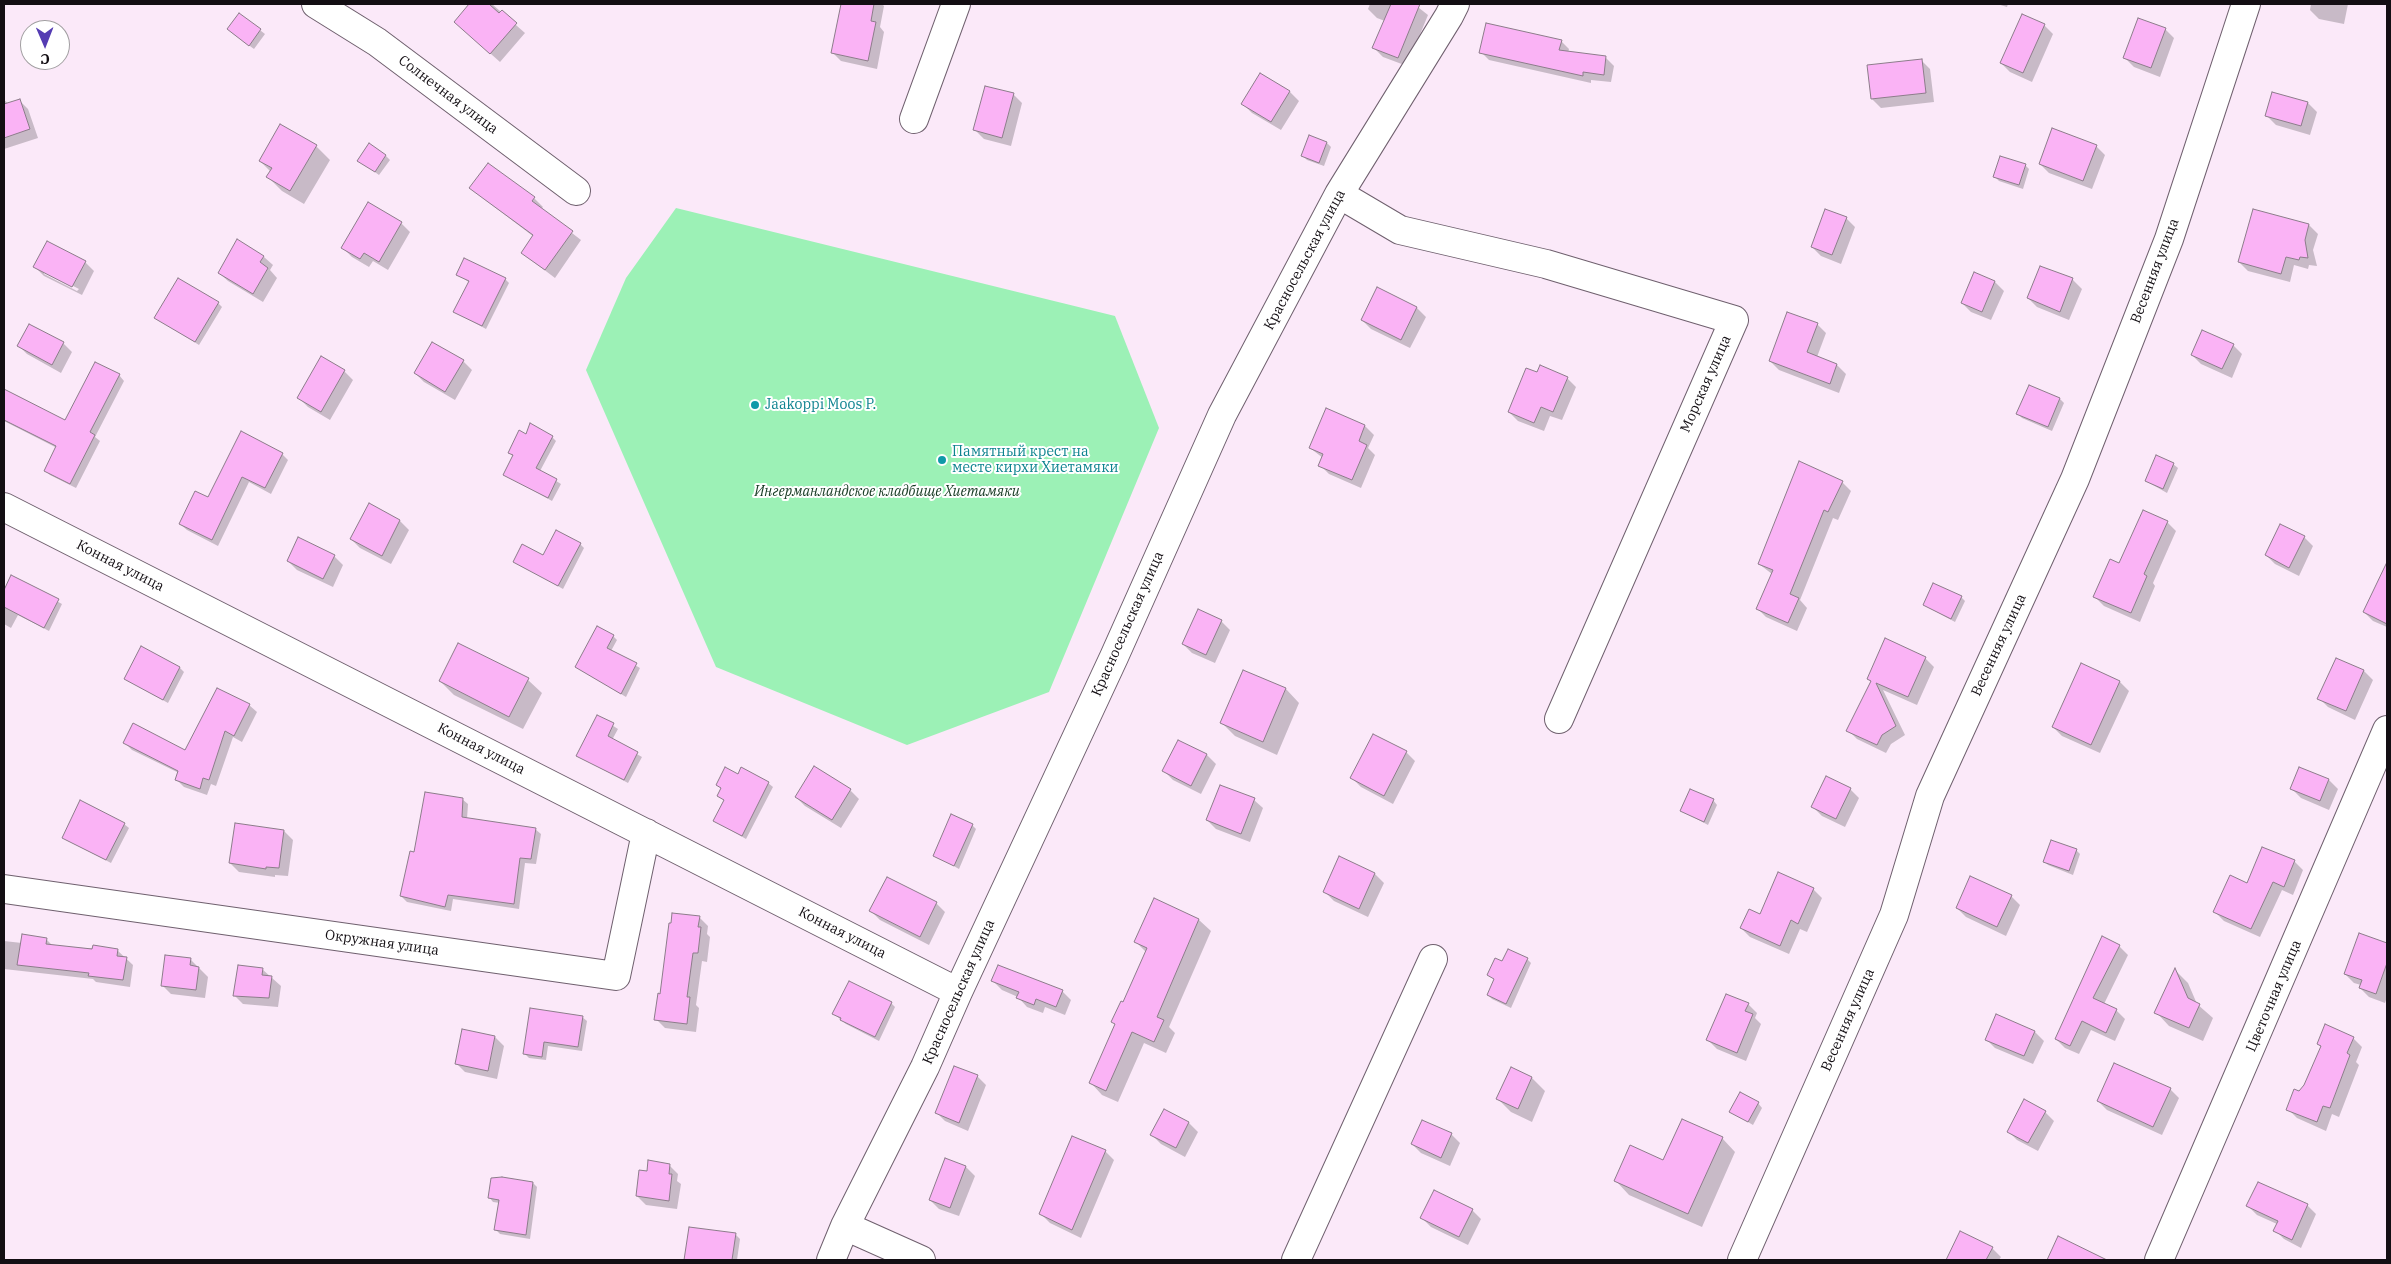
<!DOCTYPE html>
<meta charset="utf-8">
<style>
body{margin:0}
#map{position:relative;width:2391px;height:1264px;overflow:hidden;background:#fbe9f9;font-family:"IBM Plex Serif",serif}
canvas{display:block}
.frame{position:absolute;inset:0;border:5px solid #130e13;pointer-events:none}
.north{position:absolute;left:20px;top:20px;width:50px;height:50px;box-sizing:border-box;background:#fff;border:1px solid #a19fa1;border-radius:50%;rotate:179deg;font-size:14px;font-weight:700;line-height:20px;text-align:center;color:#130e13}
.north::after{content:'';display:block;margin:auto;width:18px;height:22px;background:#553cb3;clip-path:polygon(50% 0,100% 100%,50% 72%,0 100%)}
</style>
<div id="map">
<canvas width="2391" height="1264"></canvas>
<div class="frame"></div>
<div class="north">С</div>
</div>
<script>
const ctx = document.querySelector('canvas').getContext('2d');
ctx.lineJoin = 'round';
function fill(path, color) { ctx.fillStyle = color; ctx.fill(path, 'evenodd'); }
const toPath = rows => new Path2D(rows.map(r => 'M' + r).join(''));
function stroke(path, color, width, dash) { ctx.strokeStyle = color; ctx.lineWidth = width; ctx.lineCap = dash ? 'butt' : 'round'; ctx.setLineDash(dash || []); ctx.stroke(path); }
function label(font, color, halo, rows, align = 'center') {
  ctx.font = font + ' "IBM Plex Serif",serif'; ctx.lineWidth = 4; ctx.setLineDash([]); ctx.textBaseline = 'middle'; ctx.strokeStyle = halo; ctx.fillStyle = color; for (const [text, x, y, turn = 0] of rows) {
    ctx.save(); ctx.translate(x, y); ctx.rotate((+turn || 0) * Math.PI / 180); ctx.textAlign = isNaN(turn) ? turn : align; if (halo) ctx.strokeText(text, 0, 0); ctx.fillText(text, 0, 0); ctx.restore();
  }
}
fill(toPath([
 [676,208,1115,316,1159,428,1049,692,907,745,716,667,586,370,626,278]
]), '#9cf1b6');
fill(toPath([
 [471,4,492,4,525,33,500,62,455,22],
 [843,4,882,4,884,6,880,27,884,32,877,69,841,61,832,52],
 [1370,4,1414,4,1428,15,1407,66,1383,57,1374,48,1385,21,1377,18,1368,9],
 [1997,4,2008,4,2007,7],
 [2311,4,2348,4,2344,24,2319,19,2310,10],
 [239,14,265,34,254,49,232,33],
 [2044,25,2053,34,2032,82,2010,72,2001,63],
 [2165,29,2174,38,2160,77,2134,67,2125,58],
 [1561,41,1569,49,1568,53,1606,58,1614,66,1611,82,1591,80,1591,83,1489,60,1481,52],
 [1921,60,1930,69,1934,102,1881,108,1872,99],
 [1261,74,1290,92,1299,101,1281,130,1252,113,1243,104],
 [1013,94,1022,103,1011,146,984,139,975,130],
 [4,100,9,104,19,100,28,109,38,138,4,149],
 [2308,103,2317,112,2310,135,2276,125,2267,116],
 [1327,143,1331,147,1324,166,1307,160,1303,156],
 [316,146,330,160,304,204,282,191,268,177,271,172,260,161],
 [2096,146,2105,155,2092,189,2049,173,2040,164],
 [386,156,390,160,379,175,359,161],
 [488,164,534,198,543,207,541,209,581,240,555,278,522,253,534,237,470,188],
 [2025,165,2029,169,2023,189,1999,181,1995,177],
 [2254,210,2309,225,2318,234,2313,250,2317,266,2309,265,2308,269,2294,265,2290,282,2248,271,2239,262],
 [1846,218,1855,227,1841,264,1821,256,1812,247],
 [401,223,410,232,388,270,373,261,369,267,352,257,343,248],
 [264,257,273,265,270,270,277,278,263,302,228,281,219,273],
 [85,262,94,271,82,295,44,276,35,267],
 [44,271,79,289,77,291,44,274],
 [2041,267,2073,280,2082,289,2069,320,2037,307,2028,298],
 [457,274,505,279,509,283,486,329,455,312,470,283],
 [1995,282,2004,291,1991,320,1971,312,1962,303],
 [218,303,222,307,199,345,156,318],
 [1417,308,1426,317,1410,348,1371,329,1362,320],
 [1817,324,1826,333,1817,357,1837,365,1846,374,1839,393,1779,370,1770,361],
 [29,325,63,343,72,352,61,373,27,354,18,345],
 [2233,345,2242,354,2232,378,2201,364,2192,355],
 [463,361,472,370,455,400,424,382,415,373],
 [344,371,353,380,330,420,308,407,299,398],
 [1538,374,1567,378,1576,387,1562,420,1550,416,1544,431,1518,421,1509,412],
 [119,375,124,381,95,437,100,441,76,488,50,475,45,470,57,448,4,421,4,390,66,422],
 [2060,399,2064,403,2052,431,2022,418,2018,414],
 [1327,410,1365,426,1374,435,1368,448,1375,455,1361,488,1329,474,1320,465,1323,458,1310,448],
 [242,433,282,454,288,460,271,494,249,482,218,546,187,530,180,524,208,499],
 [527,436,552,437,556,441,540,471,561,484,552,501,504,474,513,457,510,453],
 [2173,464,2178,468,2167,493,2146,481],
 [1842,482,1851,491,1838,520,1833,518,1800,600,1807,608,1797,631,1766,617,1757,608,1772,574,1759,564],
 [369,505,400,521,409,530,391,564,360,548,351,539],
 [2167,522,2176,531,2153,583,2155,586,2140,622,2104,606,2095,597,2120,565],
 [2304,537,2313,546,2299,576,2275,564,2266,555],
 [580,544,584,548,563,589,515,562,544,556],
 [334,556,343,565,333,587,297,570,288,561],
 [12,577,62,604,49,631,18,615,11,628,4,624,4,592],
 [2378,584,2387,589,2387,627,2373,621,2364,612],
 [1961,597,1965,601,1955,622,1924,605],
 [1221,621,1230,630,1215,663,1192,653,1183,644],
 [613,636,617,640,611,651,640,668,626,697,576,667],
 [1925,658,1934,667,1917,705,1883,690,1905,735,1891,744,1886,753,1857,739,1848,730,1872,682,1868,678],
 [2336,659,2364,671,2373,680,2355,720,2328,707,2319,698],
 [2081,665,2120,682,2129,691,2100,753,2062,736,2053,727],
 [180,668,184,672,168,703,125,679],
 [1244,671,1286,689,1299,703,1277,755,1235,736,1222,723],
 [528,680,542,693,523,729,454,695,440,681],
 [218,689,249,705,257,712,242,742,233,737,216,786,211,784,207,795,184,787,177,780,179,773,132,750,125,743,186,751],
 [598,716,618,729,612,740,642,757,628,783,578,756],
 [1179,741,1207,755,1216,764,1201,794,1173,780,1164,771],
 [1406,752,1415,761,1393,804,1361,787,1352,778],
 [2300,768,2329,780,2338,789,2329,810,2301,798,2292,789],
 [738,776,768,783,773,787,746,839,715,821,725,801,718,796,722,789,717,785],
 [1850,789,1859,798,1845,827,1822,816,1813,807],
 [850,790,859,799,841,828,805,806,796,797],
 [462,799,468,804,467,819,535,829,541,834,536,864,525,863,519,909,453,899,451,911,407,902,401,896,415,853],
 [1254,800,1263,808,1250,842,1216,829,1207,820],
 [1713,800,1717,805,1708,825,1682,811],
 [124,824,129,828,111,863,63,838],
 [972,825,976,829,959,869,934,855],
 [284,831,293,840,288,876,275,875,275,877,239,872,230,863],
 [2076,850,2080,854,2073,875,2048,865,2044,861],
 [1340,858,1375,874,1384,883,1368,917,1334,901,1325,892],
 [2294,861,2303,870,2293,895,2282,890,2260,937,2224,921,2215,912],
 [887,879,936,903,945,912,929,945,880,920,871,911],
 [1813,889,1822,898,1807,932,1800,929,1789,954,1750,937,1741,928],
 [2011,896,2020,905,2006,936,1966,917,1957,908],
 [699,917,708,926,707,934,710,937,707,962,702,961,696,1005,699,1008,696,1032,665,1028,656,1019,661,995],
 [1199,920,1211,931,1169,1027,1175,1033,1166,1053,1144,1043,1118,1102,1102,1095,1091,1083,1116,1026,1113,1022,1124,1003,1147,953,1136,942],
 [2360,935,2387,944,2387,997,2385,1003,2369,997,2360,988,2361,985,2354,983,2345,974],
 [46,939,53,946,117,950,133,965,130,987,96,982,93,979,4,969,4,941,22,943],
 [2119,946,2128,955,2104,1004,2116,1010,2125,1019,2115,1041,2091,1030,2079,1054,2065,1048,2056,1039],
 [190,959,208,977,205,998,171,994,162,985],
 [1527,959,1531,963,1511,1008,1492,999,1488,995,1495,980,1488,975,1503,963],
 [262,969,281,986,278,1007,243,1004,234,995],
 [2175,970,2188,983,2197,1004,2213,1018,2203,1041,2169,1026,2156,1012],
 [993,981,1062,991,1071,1000,1065,1015,1045,1007,1043,1013,1027,1007,1018,997,1002,990],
 [891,1003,895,1007,879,1041,846,1024,834,1014],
 [1748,1004,1757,1013,1755,1018,1761,1024,1746,1061,1717,1049,1708,1040],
 [582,1017,587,1021,582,1051,548,1046,546,1060,529,1058,525,1054],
 [2035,1032,2044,1041,2033,1064,1995,1048,1986,1039],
 [495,1037,504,1046,497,1079,465,1072,456,1063],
 [2353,1038,2362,1047,2356,1062,2359,1065,2339,1117,2332,1114,2326,1131,2297,1118,2288,1109,2305,1085,2322,1048,2318,1044],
 [1511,1068,1532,1078,1545,1091,1532,1122,1511,1112,1497,1098],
 [977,1076,986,1085,968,1131,945,1121,936,1112],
 [2170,1089,2179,1098,2162,1135,2107,1110,2098,1101],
 [2025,1101,2045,1112,2054,1121,2038,1151,2017,1140,2008,1131],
 [1758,1103,1762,1108,1753,1125,1731,1112],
 [1164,1110,1189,1123,1198,1132,1185,1157,1161,1144,1152,1135],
 [1451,1134,1460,1143,1450,1166,1421,1153,1412,1144],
 [1722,1138,1735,1152,1702,1227,1629,1195,1616,1181],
 [1105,1151,1114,1160,1081,1238,1050,1223,1041,1214],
 [946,1159,966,1167,975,1176,959,1216,939,1209,930,1200],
 [669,1165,678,1174,677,1181,681,1184,677,1209,646,1205,637,1196,648,1172],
 [533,1183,537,1187,530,1239,500,1234,496,1230,500,1203,493,1202,489,1197],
 [2307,1205,2316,1214,2301,1248,2284,1239,2275,1230,2277,1224,2257,1215,2248,1206],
 [1472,1210,1481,1219,1468,1245,1431,1227,1422,1218],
 [690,1228,736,1235,740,1239,737,1260,686,1260],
 [1961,1232,1992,1248,2001,1257,1999,1260,1947,1260],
 [2059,1238,2095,1256,2100,1260,2048,1260]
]), '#0003');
const building = toPath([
 [469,4,489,4,499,13,502,10,517,23,490,54,454,22,469,4],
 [841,4,874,4,871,21,876,22,868,61,831,53,841,4],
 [1391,4,1420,4,1398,58,1372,48,1391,4],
 [239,13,261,29,249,46,227,29,239,13],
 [2022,14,2045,24,2023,73,2000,63,2022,14],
 [2138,18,2166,28,2151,68,2123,58,2138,18],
 [1486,23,1562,40,1559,50,1606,56,1604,75,1583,72,1583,76,1479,53,1486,23],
 [1922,59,1926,93,1871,99,1867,65,1922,59],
 [1260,73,1290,91,1271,122,1241,104,1260,73],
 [985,86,1014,93,1002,138,973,130,985,86],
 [2272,92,2308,102,2301,126,2265,116,2272,92],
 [20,99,30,129,4,138,4,104,20,99],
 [280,124,317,145,290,191,266,177,272,168,259,161,280,124],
 [2052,128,2097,145,2083,181,2039,164,2052,128],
 [1309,135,1327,142,1319,163,1301,156,1309,135],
 [369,143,386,155,375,172,357,161,369,143],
 [2000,156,2026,164,2019,185,1993,177,2000,156],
 [488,163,535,197,532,201,573,231,545,270,521,253,533,235,469,188,488,163],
 [368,202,402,222,379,262,364,253,360,259,341,248,368,202],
 [1825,209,1847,217,1832,255,1811,247,1825,209],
 [2253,209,2309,224,2305,240,2308,258,2300,257,2299,260,2286,257,2281,274,2238,262,2253,209],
 [237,239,264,256,260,262,268,268,253,294,218,273,237,239],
 [47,241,86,261,72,287,33,267,47,241],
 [464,258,506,278,482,326,453,312,469,281,456,275,464,258],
 [2040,266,2073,278,2060,312,2027,298,2040,266],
 [1974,272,1995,281,1982,312,1961,303,1974,272],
 [178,278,219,302,195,342,154,318,178,278],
 [1377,287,1417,307,1401,340,1361,320,1377,287],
 [1787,312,1818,323,1807,352,1837,364,1830,384,1769,361,1787,312],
 [29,324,64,342,52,365,17,346,29,324],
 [2202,330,2234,344,2222,369,2191,355,2202,330],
 [432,342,464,360,445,392,414,373,432,342],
 [321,356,345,370,321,412,297,398,321,356],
 [95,362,120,374,90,432,95,435,70,484,44,471,56,446,4,420,4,389,65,420,95,362],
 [1540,365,1568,377,1553,412,1541,407,1534,423,1508,412,1526,368,1537,372,1540,365],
 [2029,385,2060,398,2048,427,2016,414,2029,385],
 [1326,408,1365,425,1359,441,1367,445,1352,480,1318,466,1323,454,1309,448,1326,408],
 [530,423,553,436,536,468,557,479,548,498,503,475,513,455,508,453,519,430,526,434,530,423],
 [241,431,283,453,265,488,242,477,212,540,179,524,195,491,208,497,241,431],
 [2156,455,2174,463,2163,489,2145,481,2156,455],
 [1799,461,1843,481,1828,512,1824,510,1790,594,1799,598,1788,623,1756,609,1773,570,1758,564,1799,461],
 [369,503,400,520,382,556,350,539,369,503],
 [2143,510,2168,521,2144,574,2147,576,2131,613,2093,597,2110,559,2119,563,2143,510],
 [2280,524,2305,536,2289,568,2265,555,2280,524],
 [556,530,581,543,558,586,513,562,522,544,543,555,556,530],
 [298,537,335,555,323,579,287,561,298,537],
 [2387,562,2387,624,2363,612,2387,562],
 [11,575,59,599,44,628,4,607,4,590,11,575],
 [1933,583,1962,596,1951,619,1923,605,1933,583],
 [1198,609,1222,620,1206,655,1182,644,1198,609],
 [597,626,614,635,607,648,637,663,621,694,575,667,597,626],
 [1885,638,1926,657,1908,697,1876,683,1896,726,1882,735,1877,745,1846,731,1871,681,1867,679,1885,638],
 [458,643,529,678,509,717,439,681,458,643],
 [141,646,180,667,163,700,124,679,141,646],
 [2336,658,2364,670,2346,711,2317,699,2336,658],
 [2081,663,2120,681,2091,745,2052,727,2081,663],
 [1243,670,1286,688,1263,742,1220,723,1243,670],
 [217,688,250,704,234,736,225,731,209,780,203,778,200,789,175,780,178,771,123,743,133,723,185,750,217,688],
 [597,715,614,723,608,736,638,752,624,780,576,756,597,715],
 [1373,734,1407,751,1384,796,1350,778,1373,734],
 [1178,740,1207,754,1191,786,1162,771,1178,740],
 [814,766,851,789,832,820,795,797,814,766],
 [725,767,738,774,741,767,769,782,742,836,713,821,724,800,717,796,721,788,716,785,725,767],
 [2299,767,2329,779,2320,801,2290,789,2299,767],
 [1826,776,1851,788,1836,819,1811,807,1826,776],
 [1220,785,1255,798,1241,834,1206,820,1220,785],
 [1690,789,1714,799,1704,822,1680,811,1690,789],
 [425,792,463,798,462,817,536,828,531,859,520,858,514,904,448,895,445,907,400,896,410,851,414,852,425,792],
 [80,800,125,823,106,860,62,838,80,800],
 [951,814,973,824,954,866,933,856,951,814],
 [235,823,284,830,279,868,266,867,266,869,229,863,235,823],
 [2051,840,2077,849,2069,871,2043,862,2051,840],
 [2262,847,2295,860,2284,887,2273,882,2251,929,2213,912,2230,875,2247,883,2262,847],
 [1339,856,1375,873,1359,909,1323,892,1339,856],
 [1778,872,1814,888,1798,924,1791,920,1780,946,1740,928,1749,909,1760,914,1778,872],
 [1970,876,2012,895,1997,927,1956,908,1970,876],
 [887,877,937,902,920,937,869,911,887,877],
 [1154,898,1199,919,1157,1017,1164,1020,1154,1042,1132,1032,1106,1091,1089,1083,1115,1024,1111,1022,1121,1001,1123,1002,1147,948,1134,942,1154,898],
 [672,913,700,916,698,927,701,927,698,953,693,953,687,997,690,997,687,1024,654,1020,658,993,660,994,669,923,671,923,672,913],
 [2359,933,2387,943,2387,963,2376,994,2359,988,2362,980,2344,974,2359,933],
 [22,934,47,938,46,944,92,949,93,945,118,949,117,956,127,957,123,980,88,976,89,973,17,965,22,934],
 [2102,936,2120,945,2093,998,2117,1009,2106,1033,2082,1021,2070,1046,2055,1039,2102,936],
 [1508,949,1528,958,1506,1004,1487,995,1494,979,1487,975,1495,958,1502,961,1508,949],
 [165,955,191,958,190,965,199,967,196,990,161,986,165,955],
 [238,965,263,968,262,975,272,976,269,998,233,996,238,965],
 [998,965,1063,990,1056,1007,1036,999,1034,1005,1016,998,1019,992,991,981,998,965],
 [2175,968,2188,998,2200,1004,2189,1028,2154,1013,2175,968],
 [849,981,892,1002,875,1037,840,1020,841,1018,832,1014,849,981],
 [1726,994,1749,1003,1745,1011,1753,1014,1737,1053,1706,1040,1726,994],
 [530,1008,583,1016,578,1047,544,1042,542,1057,523,1054,530,1008],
 [1996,1014,2035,1031,2024,1056,1985,1040,1996,1014],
 [2325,1024,2354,1037,2347,1053,2350,1055,2330,1108,2323,1106,2317,1122,2286,1110,2294,1089,2299,1091,2304,1085,2321,1046,2317,1044,2325,1024],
 [462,1029,495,1036,488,1071,455,1064,462,1029],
 [2114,1063,2171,1088,2153,1127,2097,1101,2114,1063],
 [954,1066,978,1075,959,1123,935,1113,954,1066],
 [1511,1067,1532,1077,1518,1109,1496,1099,1511,1067],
 [1740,1092,1759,1102,1748,1122,1729,1112,1740,1092],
 [2024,1099,2046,1111,2028,1143,2007,1132,2024,1099],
 [1164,1109,1189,1122,1176,1148,1150,1135,1164,1109],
 [1682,1119,1723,1137,1688,1214,1614,1181,1630,1145,1663,1160,1682,1119],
 [1422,1120,1452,1133,1441,1158,1411,1144,1422,1120],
 [1072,1136,1106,1150,1072,1230,1039,1214,1072,1136],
 [945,1158,966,1166,950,1208,929,1200,945,1158],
 [648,1160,670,1164,669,1174,672,1174,669,1201,636,1196,639,1170,647,1171,648,1160],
 [502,1177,533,1182,526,1235,494,1230,499,1200,488,1198,491,1178,502,1177],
 [2258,1182,2308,1204,2292,1240,2273,1231,2278,1221,2246,1206,2258,1182],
 [1434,1190,1473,1209,1459,1237,1420,1218,1434,1190],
 [689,1227,736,1233,732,1260,684,1260,689,1227],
 [1960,1231,1993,1247,1986,1260,1946,1260,1960,1231],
 [2058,1236,2107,1260,2047,1260,2058,1236]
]);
fill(building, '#fab3f5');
stroke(building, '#8c7c8a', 1);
const minor = toPath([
 [316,4,377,42,576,191],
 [914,119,956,4],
 [1339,194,1400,230,1546,264,1734,320,1559,719],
 [4,507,958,992],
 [4,889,616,976,646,833],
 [845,1226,921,1260],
 [831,1260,845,1226,925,1067,958,992,1114,657,1222,415,1339,194,1449,16,1455,4],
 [1296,1260,1433,959],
 [1742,1260,1894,915,1930,796,2075,479,2169,239,2246,4],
 [2159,1260,2387,730]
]);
stroke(minor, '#6f606e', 30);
stroke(minor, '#fff', 28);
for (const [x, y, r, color] of [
 [755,405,5,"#0f9aa8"],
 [942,460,5,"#0f9aa8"]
]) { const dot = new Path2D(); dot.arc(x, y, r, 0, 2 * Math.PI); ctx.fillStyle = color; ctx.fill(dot); stroke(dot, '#fff', 2); }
label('14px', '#130e13', '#fff', [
 ["Солнечная улица",448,95,37],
 ["Красносельская улица",1305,260,-62],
 ["Весенняя улица",2155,271,-69],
 ["Морская улица",1706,384,-66],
 ["Конная улица",120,566,27],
 ["Красносельская улица",1128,624,-66],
 ["Весенняя улица",1999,645,-65],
 ["Конная улица",481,749,27],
 ["Конная улица",842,933,27],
 ["Окружная улица",382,943,8],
 ["Красносельская улица",959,992,-66],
 ["Цветочная улица",2274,996,-67],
 ["Весенняя улица",1848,1020,-66]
]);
label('14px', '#0d838f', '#fff', [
 ["Jaakoppi Moos P.",765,405],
 ["Памятный крест на",952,452],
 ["месте кирхи Хиетамяки",952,468]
], 'left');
label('italic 14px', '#153922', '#fff', [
 ["Ингерманландское кладбище Хиетамяки",887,492]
]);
</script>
